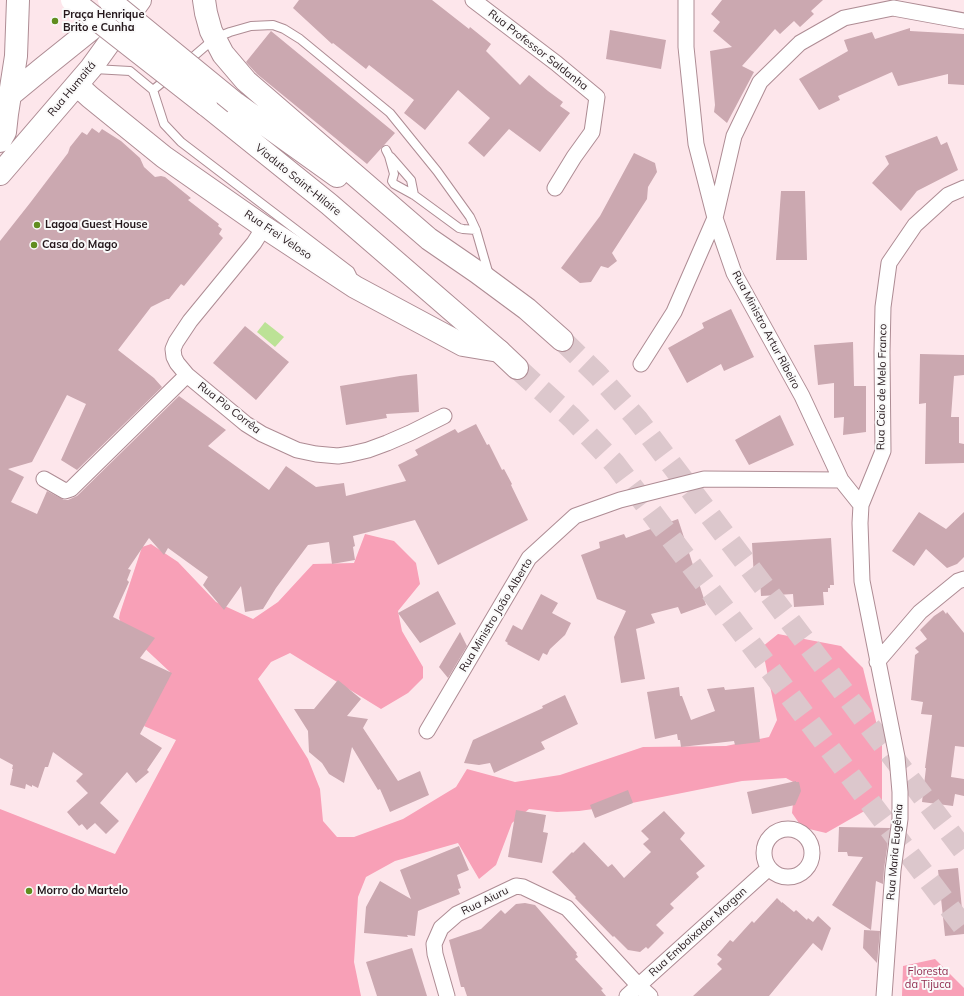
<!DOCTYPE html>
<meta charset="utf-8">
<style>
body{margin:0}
canvas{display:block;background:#fde6eb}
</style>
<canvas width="964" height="996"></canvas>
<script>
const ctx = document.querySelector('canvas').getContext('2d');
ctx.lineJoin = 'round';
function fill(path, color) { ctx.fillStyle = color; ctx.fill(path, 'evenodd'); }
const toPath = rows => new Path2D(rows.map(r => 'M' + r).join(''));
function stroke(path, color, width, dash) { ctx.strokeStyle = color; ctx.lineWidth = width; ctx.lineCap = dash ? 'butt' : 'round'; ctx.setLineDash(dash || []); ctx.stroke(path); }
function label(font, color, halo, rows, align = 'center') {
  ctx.font = font + ' Mulish,sans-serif'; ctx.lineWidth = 4; ctx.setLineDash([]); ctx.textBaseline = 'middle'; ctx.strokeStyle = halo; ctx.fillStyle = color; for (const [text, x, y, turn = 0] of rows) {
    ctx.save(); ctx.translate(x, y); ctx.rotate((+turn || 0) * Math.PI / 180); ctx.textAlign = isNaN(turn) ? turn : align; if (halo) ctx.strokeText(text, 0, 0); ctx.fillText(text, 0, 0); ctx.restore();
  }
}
fill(toPath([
 [365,534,394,541,416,563,420,584,398,611,402,631,423,667,423,678,408,693,381,709,290,653,271,662,258,679,308,759,320,789,323,821,337,837,354,837,403,819,456,787,467,769,515,782,560,775,643,747,726,746,769,737,777,720,762,647,778,634,841,646,863,668,882,746,882,801,826,833,805,828,801,826,792,813,795,783,786,778,742,781,622,805,579,811,557,812,529,809,512,823,496,865,479,879,458,843,395,861,366,877,358,897,354,962,361,996,0,996,0,809,115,854,176,740,144,726,170,672,123,628,119,618,120,613,142,547,151,544,178,562,216,602,253,619,278,602,313,564,354,563],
 [935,959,964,988,964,996,902,996,903,966]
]), '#f8a0b7');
fill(toPath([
 [265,322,284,337,275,347,257,332]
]), '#bce296');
fill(toPath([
 [299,0,432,0,469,29,470,27,491,44,486,51,520,85,529,75,548,91,563,102,560,106,570,113,540,152,509,129,484,157,468,143,490,118,458,90,425,130,404,113,414,100,369,65,366,69,333,43,332,44,293,8],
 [722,0,823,0,811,11,814,14,800,27,794,21,780,34,775,29,742,66,754,72,727,123,714,112,715,105,710,51,732,47,713,31,720,22,711,14],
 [910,28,910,31,964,34,964,85,948,84,948,74,898,86,892,72,838,96,840,100,819,110,799,79,848,51,844,40,872,32,875,39],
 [610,30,666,40,661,69,606,59],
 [271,31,395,133,367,164,257,74,246,62],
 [92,128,99,133,102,129,121,141,140,158,144,167,155,177,161,176,165,177,191,198,188,200,219,224,218,226,222,229,219,234,223,238,184,286,181,284,169,299,167,299,151,307,118,350,154,378,162,387,77,470,61,460,86,404,67,395,32,462,8,469,24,477,11,502,37,514,47,491,64,500,68,500,77,496,179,396,226,430,208,446,269,490,286,466,316,487,344,483,346,496,406,481,398,465,418,455,415,450,455,429,458,433,476,424,487,445,489,444,502,470,504,469,512,484,511,485,528,520,438,565,415,520,353,536,355,546,353,547,355,560,332,564,329,542,308,545,276,588,263,609,245,612,241,586,224,610,203,585,208,577,168,548,164,555,149,538,128,569,131,570,127,580,129,582,113,617,155,638,140,658,172,673,140,734,162,748,147,770,149,772,136,783,127,772,100,803,119,821,106,834,95,823,87,830,82,824,79,826,67,812,88,793,76,781,83,774,53,752,48,767,45,767,38,788,32,785,32,787,26,784,25,789,10,785,13,769,12,769,13,765,0,758,0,241,30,203,68,153,70,147,82,132,87,135],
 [937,136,941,145,947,142,958,170,917,191,901,211,872,183,889,164,885,156],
 [634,153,655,163,657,172,648,187,647,199,612,253,617,261,608,268,601,266,591,282,580,283,561,268,600,216],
 [781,191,805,191,807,260,776,260],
 [731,309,754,357,724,371,721,364,687,383,668,348,704,328,702,323],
 [245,326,289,362,256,400,213,363],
 [853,342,854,386,866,386,866,432,843,435,844,417,834,418,834,383,818,385,814,345],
 [920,354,964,355,964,375,954,376,951,417,959,417,959,443,964,444,964,463,925,464,926,403,919,404],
 [417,374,419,412,386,414,387,418,346,425,340,386,400,376],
 [780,415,794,445,749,465,735,440],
 [919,512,946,529,964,512,964,557,957,564,947,568,926,549,914,566,892,551],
 [678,519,706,605,681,614,678,607,651,614,655,623,636,629,645,679,621,683,614,637,626,611,597,599,581,555,600,548,599,542,624,534,626,538],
 [831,538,834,585,830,585,830,588,828,588,828,592,823,592,824,605,794,607,793,594,761,596,760,578,754,579,752,543],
 [438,591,456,624,420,643,398,613],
 [541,594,558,603,552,613,571,623,565,635,550,649,547,655,543,653,539,661,507,644,508,643,505,641,513,625,522,630],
 [943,610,946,614,947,612,964,633,964,747,955,746,951,777,964,779,964,796,955,794,953,806,922,802,926,768,925,768,932,715,921,714,923,702,911,700,915,655,919,652,915,648,927,639,920,630,934,616],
 [460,632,467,646,448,678,439,667],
 [338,680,361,699,347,716,368,719,363,728,398,781,420,771,429,795,390,812,380,789,378,790,352,747,344,783,329,774,322,763,309,752,308,731,294,709,314,709],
 [679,687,680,696,682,696,691,720,715,711,707,689,724,687,725,690,754,687,760,742,735,745,734,741,681,747,680,740,678,740,677,734,655,739,647,692],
 [565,695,578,724,541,742,545,749,494,773,490,763,479,765,464,763,473,740,543,708,542,706],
 [796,781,796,782,799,782,801,791,795,805,752,814,747,792],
 [628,790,633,803,595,818,590,805],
 [516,810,546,815,543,832,548,833,542,863,508,857],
 [664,811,685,833,680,839,705,866,696,873,699,877,670,904,674,908,656,925,664,933,648,949,646,947,640,952,628,950,614,936,613,937,575,898,576,897,552,872,572,852,573,853,584,842,608,867,612,864,624,878,651,852,643,844,649,839,641,831],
 [839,827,890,828,884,869,883,884,876,881,871,930,832,905,863,857,848,856,847,852,838,852],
 [459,846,469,870,457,875,461,888,458,889,460,894,418,911,415,936,407,935,408,937,364,933,366,907,380,881,411,899,400,870],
 [958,868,962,909,964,910,964,934,945,936,938,870],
 [777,898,782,903,782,902,794,912,796,910,807,920,808,918,813,922,818,916,831,928,822,951,813,943,769,996,693,996,722,969,717,964,722,959,717,955,730,940,733,942,752,921,754,923],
 [525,903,535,905,577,953,576,954,578,957,575,959,603,989,601,990,606,996,467,996,464,987,461,987,449,940,481,929,501,910,505,914,516,904],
 [864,930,880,931,877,963,863,948],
 [412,948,427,996,377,996,366,962]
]), '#cba8b0');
stroke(toPath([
 [562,340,598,375,637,419,964,851],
 [517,368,572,418,615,464,964,927]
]), '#dcc7cc', 22, [22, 11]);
const lane = toPath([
 [187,62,215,38,230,32,251,26,273,25,284,29,300,39,390,113,437,171,470,217,476,230,489,275],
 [94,69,130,71,153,90,164,124,181,142,350,271,352,275],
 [153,90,169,77],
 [386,150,389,156,394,174,392,181,394,184,414,195,459,228,463,229,476,230],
 [391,157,411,180,414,195]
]);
const street = toPath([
 [473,0,556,63,597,97,592,132,574,157,555,188],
 [686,0,686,47,696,144,715,218,734,273,802,396,841,480,861,505],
 [264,227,254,243,190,321,176,342,173,349,174,357,177,363,187,375,246,424,262,434,297,450,316,454,338,456,351,454,368,450,387,443,410,433,444,416],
 [641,364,674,312,715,218,734,136,760,82,800,43,844,18,893,8,964,21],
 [44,479,65,491,71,489,187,375],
 [877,662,920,612,958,581,964,579],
 [427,731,529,558,575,516,620,500,704,479,841,480],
 '764 853a24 24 0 1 1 48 0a24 24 0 1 1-48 0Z',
 [447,996,435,954,434,944,441,928,457,914,516,886,523,887,567,908,639,986,650,996],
 [627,996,769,868],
 [884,996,893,870,900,819,900,792,897,757,862,581,860,523,861,505,883,451,882,352,883,307,889,263,915,225,948,195,964,188]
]);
const secondary = toPath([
 [77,85,90,97,164,157,264,227,355,287,463,345,499,351],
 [0,106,9,96,43,68,114,11],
 [0,141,5,132,7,114,16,56,18,0],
 [0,174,91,68,140,0]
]);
const highway = toPath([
 [204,0,206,13,211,31,223,54,246,81,429,239,477,272,527,309,562,340],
 [235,103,337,176],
 [206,105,329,204,499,351,517,368]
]);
stroke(lane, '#ae8c94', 10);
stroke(street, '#ae8c94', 17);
stroke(secondary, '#ae8c94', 24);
stroke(highway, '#ae8c94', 24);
stroke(lane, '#fff', 8);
stroke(street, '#fff', 15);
stroke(secondary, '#fff', 22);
stroke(highway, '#fff', 22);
const highwayBridge = toPath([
 [72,0,206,105],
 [109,0,235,103]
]);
stroke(highwayBridge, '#ae8c94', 24, []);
stroke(highwayBridge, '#fff', 22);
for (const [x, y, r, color] of [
 [55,21,4,"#608d1f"],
 [37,225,4,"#608d1f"],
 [34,245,4,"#608d1f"],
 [29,891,4,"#608d1f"]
]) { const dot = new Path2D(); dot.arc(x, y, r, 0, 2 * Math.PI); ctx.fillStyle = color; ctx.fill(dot); stroke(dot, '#fafafa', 1.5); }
label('bold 11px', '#24171b', '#fafafa', [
 ["Praça Henrique",63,15],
 ["Brito e Cunha",63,28],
 ["Lagoa Guest House",45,225],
 ["Casa do Mago",42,245],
 ["Morro do Martelo",37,891]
], 'left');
label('11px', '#24171b', '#fafafa', [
 ["Rua Professor Saldanha",538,50,38],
 ["Rua Humaitá",72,89,-50],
 ["Viaduto Saint-Hilaire",298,180,39],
 ["Rua Frei Veloso",278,235,34],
 ["Rua Ministro Artur Ribeiro",766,330,62],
 ["Rua Caio de Melo Franco",882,387,-89],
 ["Rua Pio Corrêa",229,408,38],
 ["Rua Ministro João Alberto",496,615,-59],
 ["Rua Maria Eugênia",895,852,-85],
 ["Rua Aiuru",485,901,-26],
 ["Rua Embaixador Morgan",698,932,-42]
]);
label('11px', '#902c4f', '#fafafa', [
 ["Floresta",928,972],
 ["da Tijuca",928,985]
]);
</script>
